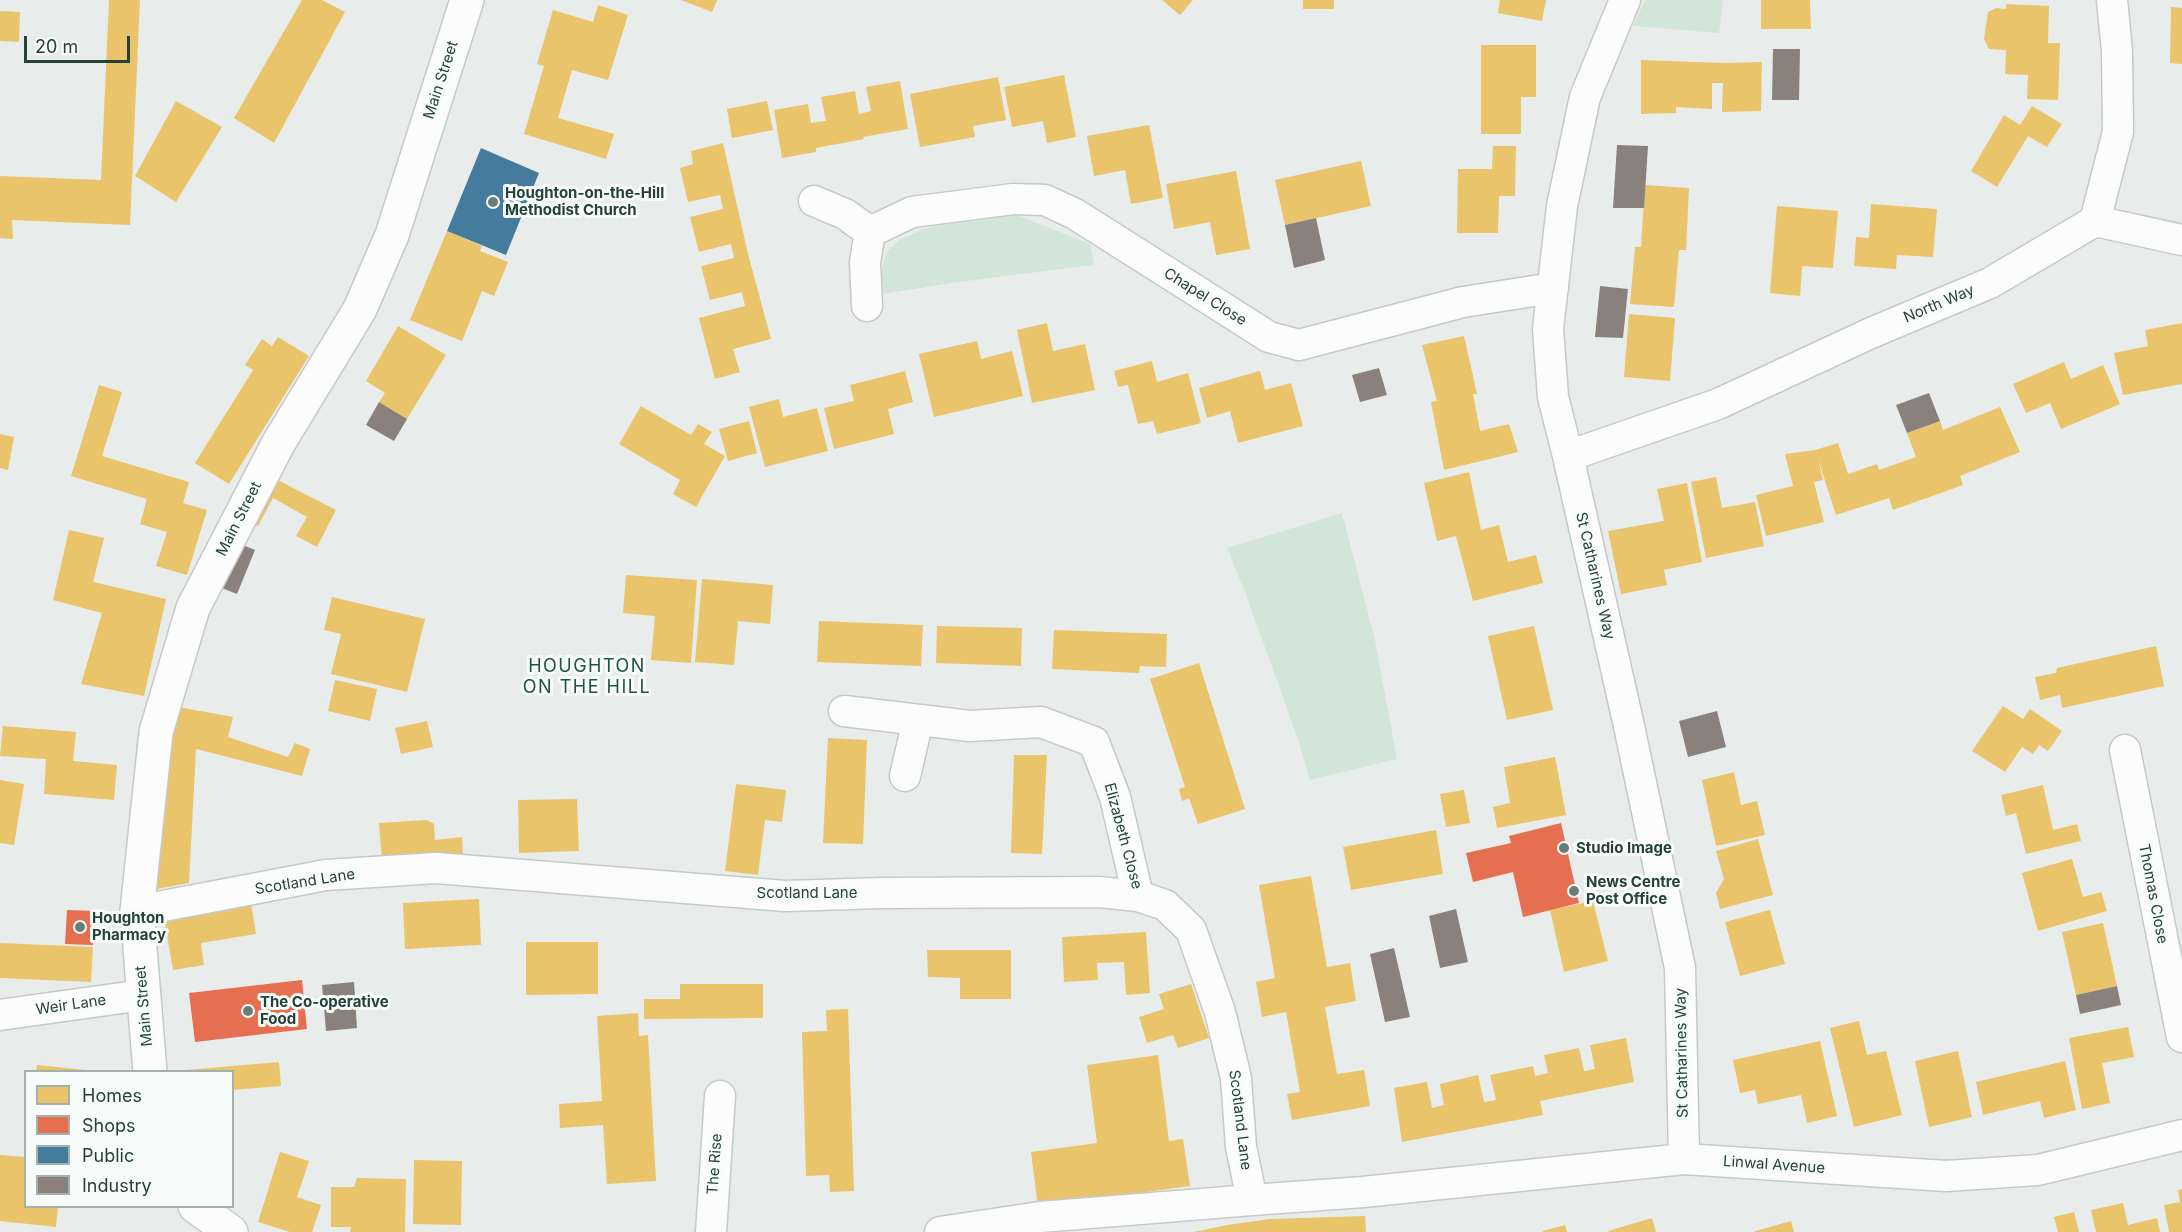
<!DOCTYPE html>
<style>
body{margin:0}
#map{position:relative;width:2182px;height:1232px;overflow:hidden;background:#e8edeb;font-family:Inter,sans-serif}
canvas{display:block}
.legend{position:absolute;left:24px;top:1070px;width:210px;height:138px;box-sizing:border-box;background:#f7fbf9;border:2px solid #a3b1ad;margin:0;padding:8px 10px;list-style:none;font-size:18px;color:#24423a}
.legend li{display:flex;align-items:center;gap:12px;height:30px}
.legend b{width:30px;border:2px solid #a3b1ad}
.scale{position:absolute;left:24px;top:36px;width:106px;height:27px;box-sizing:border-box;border:3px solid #24423a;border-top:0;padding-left:8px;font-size:18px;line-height:21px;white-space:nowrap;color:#24423a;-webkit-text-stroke:4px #f7fbf9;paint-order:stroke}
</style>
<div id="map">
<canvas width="2182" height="1232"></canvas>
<ul class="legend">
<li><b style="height:16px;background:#e9c46a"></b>Homes</li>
<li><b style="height:16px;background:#e76f51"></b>Shops</li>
<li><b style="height:16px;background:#457b9d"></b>Public</li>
<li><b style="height:16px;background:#8a817c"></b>Industry</li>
</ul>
<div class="scale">20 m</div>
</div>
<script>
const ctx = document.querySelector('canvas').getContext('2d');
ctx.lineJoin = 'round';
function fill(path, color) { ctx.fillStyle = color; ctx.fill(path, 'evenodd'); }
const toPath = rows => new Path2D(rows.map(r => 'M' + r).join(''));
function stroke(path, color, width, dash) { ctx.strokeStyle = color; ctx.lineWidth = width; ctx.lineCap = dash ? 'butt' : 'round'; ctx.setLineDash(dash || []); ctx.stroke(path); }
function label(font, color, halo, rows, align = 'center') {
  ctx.font = font + ' Inter,sans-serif'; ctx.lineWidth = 6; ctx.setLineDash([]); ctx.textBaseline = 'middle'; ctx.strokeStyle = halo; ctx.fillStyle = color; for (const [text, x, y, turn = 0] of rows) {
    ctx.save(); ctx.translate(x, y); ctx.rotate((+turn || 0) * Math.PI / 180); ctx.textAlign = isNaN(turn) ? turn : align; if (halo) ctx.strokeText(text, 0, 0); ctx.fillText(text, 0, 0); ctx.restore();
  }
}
fill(toPath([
 [1645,0,1723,0,1719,33,1633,26],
 [989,215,1017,215,1090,244,1094,265,951,283,883,294,880,275,887,251,901,239,921,230,947,223],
 [1342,513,1375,640,1397,759,1310,780,1299,742,1245,592,1227,548]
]), '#d1e6d8');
fill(toPath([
 [109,0,140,0,130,225,12,220,13,239,0,238,0,176,101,180],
 [302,0,322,0,345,12,274,143,234,118],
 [681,0,717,0,712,12],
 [1162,0,1193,0,1180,15],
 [1303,0,1334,0,1334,9,1303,9],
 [1500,0,1546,0,1542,21,1498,13],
 [1761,0,1810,0,1811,29,1761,29],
 [2006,4,2049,6,2048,43,2060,43,2058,100,2027,99,2028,75,2005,74,2006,50,1989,49,1984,39,1988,12,1996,8,2006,9],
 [598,5,628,15,608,80,572,70,558,118,614,134,606,159,524,134,544,66,537,64,553,10,593,22],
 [2171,7,2182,8,2182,64,2170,63],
 [0,11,20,12,19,42,0,41],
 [1481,45,1536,45,1536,97,1521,97,1521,134,1481,134],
 [1641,60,1724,63,1762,62,1761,111,1722,112,1723,83,1712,83,1712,109,1676,107,1676,113,1641,114],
 [1064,75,1076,137,1047,143,1043,121,1012,127,1004,87],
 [998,77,1006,120,973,126,975,137,920,147,910,94],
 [900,81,908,129,863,137,864,139,816,148,816,152,782,158,774,110,808,104,811,123,826,121,821,97,855,91,859,114,871,111,866,87],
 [176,101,222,127,176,202,135,176],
 [767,101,773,130,732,138,727,109],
 [2032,106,2062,124,2047,147,2028,136,1997,187,1971,171,2004,115,2020,125],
 [1149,125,1163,198,1131,204,1125,170,1094,176,1087,136],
 [723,143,748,254,771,339,733,349,740,372,715,379,699,318,745,306,742,292,710,300,701,266,734,258,731,244,699,252,690,217,723,209,720,195,688,202,680,168,693,164,691,151],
 [1493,146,1516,146,1515,196,1499,196,1498,233,1457,233,1458,169,1492,169],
 [1361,161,1371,206,1285,225,1275,180],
 [1236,171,1250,249,1216,255,1210,222,1174,229,1166,184],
 [1645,185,1689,188,1686,250,1679,250,1674,307,1630,304,1635,247,1641,247],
 [1871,204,1937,209,1933,257,1897,255,1896,269,1854,266,1856,237,1869,238],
 [1777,206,1838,211,1833,268,1802,266,1800,296,1770,293],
 [447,231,482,246,480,251,508,262,494,296,482,291,462,341,410,320],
 [1629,314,1675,318,1670,381,1624,377],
 [1047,323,1053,351,1085,344,1095,390,1032,403,1017,330],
 [2182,323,2182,384,2123,395,2114,353,2148,346,2145,330],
 [398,326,446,355,407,419,379,402,385,393,366,381],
 [1464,336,1477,394,1473,394,1480,431,1509,424,1518,452,1444,470,1431,402,1437,401,1422,345],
 [278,337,309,356,229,484,195,463,253,370,245,365,262,339,272,346],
 [977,341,981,359,1012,351,1023,396,934,417,919,354],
 [1152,361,1157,382,1188,373,1201,423,1157,434,1153,421,1138,424,1128,385,1118,387,1114,371],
 [2064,362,2071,379,2103,365,2120,404,2061,429,2050,403,2026,413,2013,384],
 [905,371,913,402,888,409,894,434,834,449,824,408,854,401,850,385],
 [1260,371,1265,390,1291,383,1303,426,1238,443,1230,411,1207,418,1199,388],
 [99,385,122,392,102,456,189,482,183,503,207,510,187,575,156,566,167,532,140,524,147,499,71,476],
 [779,399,783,417,817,408,828,451,765,467,749,407],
 [641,406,691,435,698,424,712,432,704,444,725,456,696,507,673,494,680,480,619,444],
 [2000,407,2020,452,1960,476,1963,485,1893,510,1889,498,1836,515,1818,459,1823,480,1814,482,1824,522,1766,536,1756,495,1793,486,1785,454,1815,450,1838,443,1848,474,1877,464,1879,470,1916,457,1907,433,1940,421,1943,430],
 [749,421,757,453,728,461,719,429],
 [0,434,14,437,8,470,0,468],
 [1469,472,1481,530,1499,525,1508,562,1536,555,1543,583,1473,601,1456,536,1437,541,1424,483],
 [264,473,336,510,317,547,296,536,307,517,273,498,258,526,241,517],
 [1716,477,1722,508,1755,502,1764,546,1706,558,1691,482],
 [1687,483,1702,562,1664,570,1667,585,1621,594,1608,531,1664,521,1657,489],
 [69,530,104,538,93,582,166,599,144,696,81,684,102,613,53,600],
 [626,575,697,580,691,663,651,660,655,616,623,613],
 [702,579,773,585,770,624,738,621,734,665,695,662],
 [332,597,425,619,407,692,331,674,341,634,324,630],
 [819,621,923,625,921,666,817,662],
 [937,626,1022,628,1021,666,936,663],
 [1534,626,1553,710,1507,720,1488,636],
 [1054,630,1167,634,1166,667,1140,666,1139,673,1052,669],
 [2156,646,2164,686,2062,708,2060,695,2040,700,2035,677,2056,673,2057,668],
 [1199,663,1245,809,1198,824,1189,798,1182,801,1179,789,1185,787,1150,679],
 [335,680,377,689,370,721,328,711],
 [173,706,233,717,228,737,288,757,295,743,310,749,302,776,196,749,189,883,157,889,160,768],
 [2003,706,2023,719,2030,709,2062,731,2048,751,2039,745,2033,754,2022,747,2005,772,1972,751],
 [427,721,433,747,401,754,395,728],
 [3,726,76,732,73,761,117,765,114,800,44,794,46,759,0,756],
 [828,738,867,740,863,844,823,843],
 [1014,755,1047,755,1042,854,1011,853],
 [1555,757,1566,815,1497,828,1493,807,1510,803,1504,767],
 [1734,772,1741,805,1757,801,1765,835,1716,846,1702,780],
 [0,780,24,784,14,845,0,843],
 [736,784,786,790,782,822,765,820,758,875,725,871],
 [2043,785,2053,830,2077,824,2081,841,2026,854,2016,813,2006,816,2001,795],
 [1464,790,1470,823,1446,827,1440,794],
 [577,799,579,851,519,853,518,800],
 [427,820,434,824,435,840,462,837,463,855,382,860,379,823],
 [1436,830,1443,874,1351,890,1343,847],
 [1758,839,1773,895,1720,909,1716,893,1724,879,1716,851],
 [2072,859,2083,897,2101,892,2107,911,2038,931,2022,873],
 [1311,876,1327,967,1350,963,1356,1001,1325,1007,1337,1074,1364,1070,1370,1106,1292,1120,1287,1094,1300,1092,1286,1012,1262,1017,1256,982,1275,978,1259,885],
 [479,899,481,945,405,949,403,903],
 [1593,901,1608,961,1564,972,1550,910],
 [251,904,256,934,201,943,204,965,173,970,164,918],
 [1770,910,1785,964,1740,976,1725,922],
 [2103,923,2117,986,2076,995,2062,932],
 [1146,932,1150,993,1126,995,1124,962,1097,963,1098,980,1064,982,1062,937],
 [526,942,598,942,598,994,526,995],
 [0,943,93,947,91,982,0,978],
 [927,950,1011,950,1011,999,960,999,960,978,928,977],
 [680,984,763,984,763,1018,644,1019,644,999,680,999],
 [1191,984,1209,1038,1178,1048,1173,1035,1147,1043,1139,1017,1164,1009,1159,994],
 [848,1009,854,1191,830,1192,829,1175,806,1176,802,1032,827,1031,826,1010],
 [638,1013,639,1036,648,1035,656,1181,607,1184,603,1125,560,1128,559,1104,602,1101,597,1016],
 [1859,1021,1867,1055,1886,1051,1902,1115,1854,1127,1830,1028],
 [2128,1027,2134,1057,2102,1063,2110,1103,2082,1109,2069,1038],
 [1626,1038,1634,1082,1540,1101,1543,1115,1402,1142,1394,1088,1427,1082,1432,1108,1444,1105,1440,1084,1478,1075,1484,1102,1496,1100,1490,1075,1533,1066,1535,1076,1548,1073,1544,1055,1579,1048,1584,1071,1595,1069,1590,1045],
 [1820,1041,1837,1116,1807,1123,1801,1095,1758,1104,1755,1090,1740,1093,1733,1060],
 [1958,1051,1972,1117,1929,1127,1915,1061],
 [1158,1055,1169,1141,1183,1139,1190,1186,1038,1207,1031,1152,1097,1143,1087,1065],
 [2065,1061,2076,1110,2044,1118,2040,1101,1983,1115,1976,1082],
 [279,1062,281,1086,232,1090,232,1071,187,1071,187,1070],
 [37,1065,85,1070,85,1071,36,1071],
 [280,1152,309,1161,297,1197,321,1205,312,1232,290,1232,258,1222],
 [0,1155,26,1157,26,1206,58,1206,56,1227,0,1221],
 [414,1160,462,1161,461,1225,413,1224],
 [357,1178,406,1179,405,1232,350,1232,351,1227,331,1227,331,1187,354,1187],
 [2182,1189,2182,1232,2169,1232,2164,1205,2180,1202,2178,1190],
 [2123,1203,2128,1225,2157,1218,2160,1232,2096,1232,2091,1210],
 [2074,1212,2079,1232,2058,1232,2054,1217],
 [1365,1216,1366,1232,1194,1232,1227,1225,1270,1219],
 [1652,1218,1656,1232,1609,1232,1608,1231],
 [1791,1221,1794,1232,1755,1232,1755,1231],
 [1565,1225,1567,1232,1543,1232,1543,1231]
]), '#e9c46a');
fill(toPath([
 [1561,823,1579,903,1523,917,1513,872,1473,882,1466,853,1511,843,1509,836],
 [67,910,94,911,93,945,65,944],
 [302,980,307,1029,195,1042,189,993]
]), '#e76f51');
fill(toPath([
 [481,148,539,173,506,255,447,231]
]), '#457b9d');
fill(toPath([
 [1773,49,1800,49,1799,100,1772,100],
 [1617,145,1648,146,1644,208,1613,208],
 [1316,218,1325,260,1294,268,1285,225],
 [1600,286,1628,289,1623,338,1595,337],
 [1379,368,1387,395,1360,402,1352,375],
 [1929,393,1940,421,1907,433,1896,405],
 [379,402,407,419,394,441,366,425],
 [233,541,255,550,237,594,214,585],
 [1717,711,1726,747,1688,757,1679,721],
 [1456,909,1468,962,1440,968,1429,916],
 [1394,948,1410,1017,1385,1022,1370,954],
 [354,982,357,1028,326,1031,322,985],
 [2117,986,2121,1005,2080,1014,2076,995]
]), '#8a817c');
const minor = toPath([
 [1625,0,1585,97,1562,206,1548,329,1553,397,1568,456,1629,726,1680,968,1684,1159],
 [814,201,845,214,870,232],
 [2095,221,2182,240],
 [867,306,865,262,870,232,912,212,1013,199,1045,200,1075,214,1269,337,1299,345,1463,302,1553,288],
 [1568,456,1718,404,1871,333,1990,283,2095,221,2118,132,2117,51,2112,0],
 [844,711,970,726,1041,722,1094,742,1115,797,1138,896],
 [2125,750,2182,1037],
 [905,776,918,720],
 [137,911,326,875,436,868,785,896,882,893,1099,892,1138,896,1165,905,1191,930,1220,1012,1236,1078,1241,1147,1252,1200,1040,1217,940,1232],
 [0,1015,143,995],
 [1252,1200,1363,1192,1684,1159,1946,1176,2038,1170,2182,1135],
 [711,1232,720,1096]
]);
const tertiary = toPath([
 [150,1072,137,911,156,732,193,608,278,444,360,309,392,235,467,0],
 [195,1206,231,1232]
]);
stroke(minor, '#c5cac8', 33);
stroke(tertiary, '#c5cac8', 36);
stroke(minor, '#fcfcfc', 30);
stroke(tertiary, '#fcfcfc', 33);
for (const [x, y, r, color] of [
 [493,202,6,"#697e78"],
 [1564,848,6,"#697e78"],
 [1574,891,6,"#697e78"],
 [80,927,6,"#697e78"],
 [248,1011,6,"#697e78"]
]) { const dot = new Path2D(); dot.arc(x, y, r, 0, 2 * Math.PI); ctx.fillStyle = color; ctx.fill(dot); stroke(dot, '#f7fbf9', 2); }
label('15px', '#24423a', '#f7fbf9', [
 ["Main Street",441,80,-72],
 ["Chapel Close",1205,297,32],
 ["North Way",1939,304,-23],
 ["Main Street",239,519,-63],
 ["St Catharines Way",1595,576,77],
 ["Elizabeth Close",1123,836,75],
 ["Scotland Lane",305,882,-9],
 ["Scotland Lane",807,893],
 ["Thomas Close",2153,894,79],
 ["Weir Lane",71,1005,-8],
 ["Main Street",144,1006,-95],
 ["St Catharines Way",1682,1053,-91],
 ["Scotland Lane",1240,1120,83],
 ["The Rise",715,1164,-86],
 ["Linwal Avenue",1774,1165,4]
]);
label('bold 15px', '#24423a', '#f7fbf9', [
 ["Houghton-on-the-Hill",505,193],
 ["Methodist Church",505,210],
 ["Studio Image",1576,848],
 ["News Centre",1586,882],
 ["Post Office",1586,899],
 ["Houghton",92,918],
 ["Pharmacy",92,935],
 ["The Co-operative",260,1002],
 ["Food",260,1019]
], 'left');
ctx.letterSpacing = '1.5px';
label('18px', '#1f5548', '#f7fbf9', [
 ["HOUGHTON",587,667],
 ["ON THE HILL",587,688]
]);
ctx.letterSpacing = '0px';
</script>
